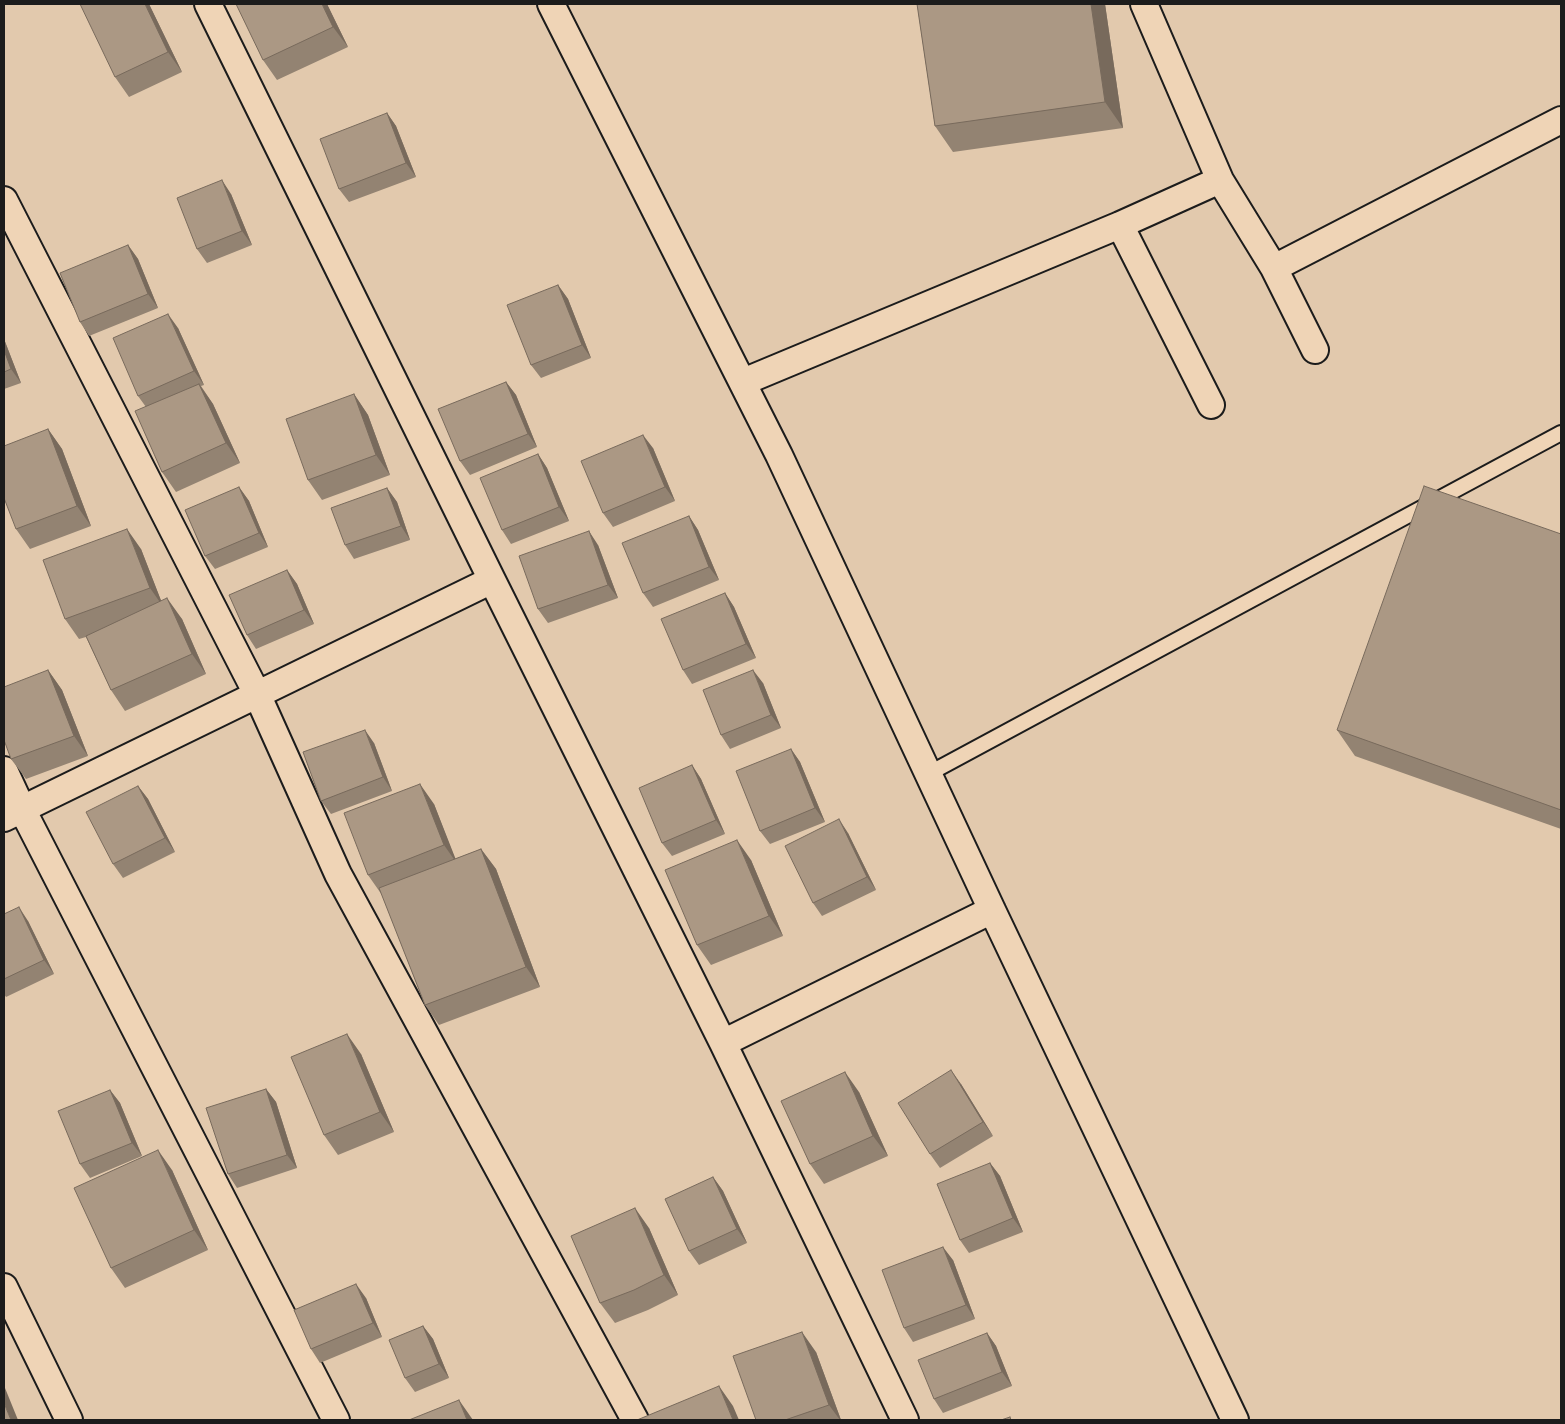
<!DOCTYPE html>
<style>
body{margin:0}
#map{position:relative;width:1565px;height:1424px;overflow:hidden;background:#e2c9ad;font-family:"Patrick Hand",sans-serif}
canvas{display:block}
.frame{position:absolute;inset:0;border:5px solid #1c1c1c;pointer-events:none}
</style>
<div id="map">
<canvas width="1565" height="1424"></canvas>
<div class="frame"></div>
</div>
<script>
const ctx = document.querySelector('canvas').getContext('2d');
ctx.lineJoin = 'round';
const toPath = rows => new Path2D(rows.map(r => 'M' + r).join(''));
function stroke(path, color, width, dash) { ctx.strokeStyle = color; ctx.lineWidth = width; ctx.lineCap = dash ? 'butt' : 'round'; ctx.setLineDash(dash || []); ctx.stroke(path); }
function fill(path, color) { ctx.fillStyle = color; ctx.fill(path, 'evenodd'); }
const service = toPath([
 [928,774,1561,433]
]);
const minor = toPath([
 [208,4,492,580,723,1043,905,1420],
 [551,4,779,455,992,910,1235,1420],
 [1144,4,1220,180],
 [4,200,257,694,338,874,635,1420],
 [1120,225,1211,405],
 [1274,268,1315,350],
 [743,382,1120,225,1220,180,1274,268,1561,120],
 [4,770,22,809,336,1420],
 [4,818,492,580],
 [723,1043,992,910],
 [4,1287,69,1420]
]);
stroke(service, '#1c1c1c', 18);
stroke(minor, '#1c1c1c', 30);
stroke(service, '#efd4b6', 14);
stroke(minor, '#efd4b6', 26);
fill(toPath([
 [149,4,182,72,129,97,115,77],
 [327,4,348,47,277,80,263,60],
 [917,4,1105,4,1123,128,953,152,935,126],
 [387,113,396,126,416,177,349,202,339,189],
 [231,194,252,245,207,263,197,249],
 [128,245,138,259,158,308,89,336,80,322],
 [558,285,568,299,591,358,541,378,531,365],
 [178,328,204,385,201,386,213,404,240,463,176,492,162,472,146,407,138,396],
 [4,339,21,383,4,389],
 [506,382,516,395,537,447,470,475,460,461],
 [354,394,368,415,390,475,322,500,308,480],
 [48,429,62,449,91,526,30,549,16,529],
 [653,448,675,501,613,527,603,513],
 [538,454,547,468,569,521,511,544,502,530],
 [239,487,249,501,268,547,215,569,205,556],
 [387,488,397,502,410,540,354,559,345,545],
 [689,516,698,530,719,580,653,607,643,593],
 [1561,534,1561,829,1355,756,1337,730],
 [598,545,618,598,548,623,538,609],
 [141,549,161,601,182,619,206,674,125,711,111,690,86,637,79,639,65,619],
 [287,570,297,584,314,624,256,649,247,635],
 [725,593,734,607,756,658,692,684,683,670],
 [48,670,62,690,88,756,26,779,11,759],
 [763,683,781,728,730,749,721,735],
 [374,743,392,791,331,814,321,801],
 [791,749,800,762,825,822,770,844,760,831],
 [692,765,701,779,725,834,672,856,662,843],
 [138,786,148,799,175,852,123,878,113,864],
 [434,804,455,859,481,849,496,869,540,987,439,1025,425,1005,382,895,368,875],
 [848,833,876,890,822,916,813,903],
 [751,860,783,936,711,965,697,945],
 [4,914,28,921,54,974,6,997,4,994],
 [361,1054,394,1132,338,1155,324,1135],
 [961,1084,993,1136,940,1168,930,1154],
 [266,1089,276,1102,297,1168,237,1188,228,1174],
 [110,1090,120,1103,142,1156,90,1178,80,1164],
 [859,1092,888,1156,824,1184,810,1164],
 [990,1163,1000,1176,1023,1232,969,1253,960,1240],
 [172,1170,208,1250,125,1288,111,1268],
 [713,1177,723,1191,747,1243,699,1265,689,1251],
 [649,1228,678,1295,648,1310,615,1323,600,1303],
 [953,1260,975,1319,913,1342,904,1328],
 [366,1298,382,1337,320,1363,311,1349],
 [423,1326,433,1339,449,1378,415,1392,405,1378],
 [987,1333,996,1346,1012,1386,943,1413,934,1399],
 [816,1352,841,1420,756,1420]
]), '#938372');
fill(toPath([
 [145,4,149,4,182,72,168,52],
 [322,4,327,4,348,47,333,27],
 [1091,4,1105,4,1123,128,1105,102],
 [387,113,396,126,416,177,406,163],
 [222,180,231,194,252,245,242,231],
 [128,245,138,259,158,308,148,294],
 [558,285,568,299,591,358,582,345],
 [168,314,178,328,204,385,194,371],
 [4,339,21,383,11,369,4,350],
 [506,382,516,395,537,447,528,434],
 [199,384,213,404,240,463,226,443],
 [354,394,368,415,390,475,376,455],
 [48,429,62,449,91,526,77,506],
 [643,435,653,448,675,501,665,487],
 [538,454,547,468,569,521,559,507],
 [239,487,249,501,268,547,259,533],
 [387,488,397,502,410,540,401,526],
 [689,516,698,530,719,580,709,567],
 [127,529,141,549,164,608,150,588],
 [589,531,598,545,618,598,608,585],
 [287,570,297,584,314,624,304,610],
 [725,593,734,607,756,658,746,644],
 [167,598,182,619,206,674,192,654],
 [48,670,62,690,88,756,74,736],
 [753,670,763,683,781,728,771,715],
 [365,730,374,743,392,791,383,777],
 [791,749,800,762,825,822,815,808],
 [692,765,701,779,725,834,716,820],
 [420,784,434,804,458,865,444,845],
 [138,786,148,799,175,852,165,838],
 [839,819,848,833,876,890,867,877],
 [737,840,751,860,783,936,769,916],
 [481,849,496,869,540,987,526,967],
 [19,907,28,921,54,974,44,960],
 [347,1034,361,1054,394,1132,380,1112],
 [951,1070,961,1084,993,1136,983,1122],
 [845,1072,859,1092,888,1156,873,1136],
 [266,1089,276,1102,297,1168,287,1155],
 [110,1090,120,1103,142,1156,132,1143],
 [158,1150,172,1170,208,1250,194,1230],
 [990,1163,1000,1176,1023,1232,1013,1218],
 [713,1177,723,1191,747,1243,737,1229],
 [635,1208,649,1228,678,1295,664,1275],
 [943,1247,953,1260,975,1319,966,1305],
 [356,1284,366,1298,382,1337,373,1323],
 [423,1326,433,1339,449,1378,439,1364],
 [802,1332,816,1352,841,1420,840,1420,829,1405],
 [987,1333,996,1346,1012,1386,1002,1372],
 [719,1386,733,1406,739,1420,733,1420],
 [4,1387,5,1388,18,1420,11,1420,4,1403],
 [459,1400,473,1420,467,1420]
]), '#786a5c');
const building = toPath([
 [80,4,145,4,168,52,115,77,80,4],
 [236,4,322,4,333,27,263,60,236,4],
 [917,4,1091,4,1105,102,935,126,917,4],
 [387,113,406,163,339,189,320,139,387,113],
 [222,180,242,231,197,249,177,198,222,180],
 [128,245,148,294,80,322,60,273,128,245],
 [558,285,582,345,531,365,507,305,558,285],
 [168,314,194,371,138,396,113,338,168,314],
 [4,350,11,369,4,372,4,350],
 [506,382,528,434,460,461,438,409,506,382],
 [199,384,226,443,162,472,135,411,199,384],
 [354,394,376,455,308,480,286,419,354,394],
 [48,429,77,506,16,529,4,498,4,446,48,429],
 [643,435,665,487,603,513,581,461,643,435],
 [538,454,559,507,502,530,480,478,538,454],
 [1424,486,1561,534,1561,810,1337,730,1424,486],
 [239,487,259,533,205,556,185,510,239,487],
 [387,488,401,526,345,545,331,508,387,488],
 [689,516,709,567,643,593,622,543,689,516],
 [127,529,150,588,65,619,43,560,127,529],
 [589,531,608,585,538,609,519,556,589,531],
 [287,570,304,610,247,635,229,595,287,570],
 [725,593,746,644,683,670,661,619,725,593],
 [167,598,192,654,111,690,86,636,167,598],
 [48,670,74,736,11,759,4,740,4,687,48,670],
 [753,670,771,715,721,735,703,690,753,670],
 [365,730,383,777,321,801,303,752,365,730],
 [791,749,815,808,760,831,736,771,791,749],
 [692,765,716,820,662,843,639,788,692,765],
 [420,784,444,845,368,875,344,813,420,784],
 [138,786,165,838,113,864,86,812,138,786],
 [839,819,867,877,813,903,785,846,839,819],
 [737,840,769,916,697,945,665,870,737,840],
 [481,849,526,967,425,1005,379,888,481,849],
 [19,907,44,960,4,979,4,914,19,907],
 [347,1034,380,1112,324,1135,291,1057,347,1034],
 [951,1070,983,1122,930,1154,898,1103,951,1070],
 [845,1072,873,1136,810,1164,781,1101,845,1072],
 [266,1089,287,1155,228,1174,206,1108,266,1089],
 [110,1090,132,1143,80,1164,58,1111,110,1090],
 [158,1150,194,1230,111,1268,74,1188,158,1150],
 [990,1163,1013,1218,960,1240,937,1184,990,1163],
 [713,1177,737,1229,689,1251,665,1199,713,1177],
 [635,1208,664,1275,634,1290,600,1303,571,1236,635,1208],
 [943,1247,966,1305,904,1328,882,1270,943,1247],
 [356,1284,373,1323,311,1349,294,1310,356,1284],
 [423,1326,439,1364,405,1378,389,1340,423,1326],
 [802,1332,829,1405,785,1420,756,1420,733,1356,802,1332],
 [987,1333,1002,1372,934,1399,918,1360,987,1333],
 [719,1386,733,1420,637,1420,719,1386],
 [459,1400,467,1420,409,1420,459,1400],
 [4,1403,11,1420,4,1420,4,1403],
 [1010,1417,1011,1420,1001,1420,1010,1417]
]);
fill(building, '#ab9884');
stroke(building, '#786a5c', 1);
</script>
